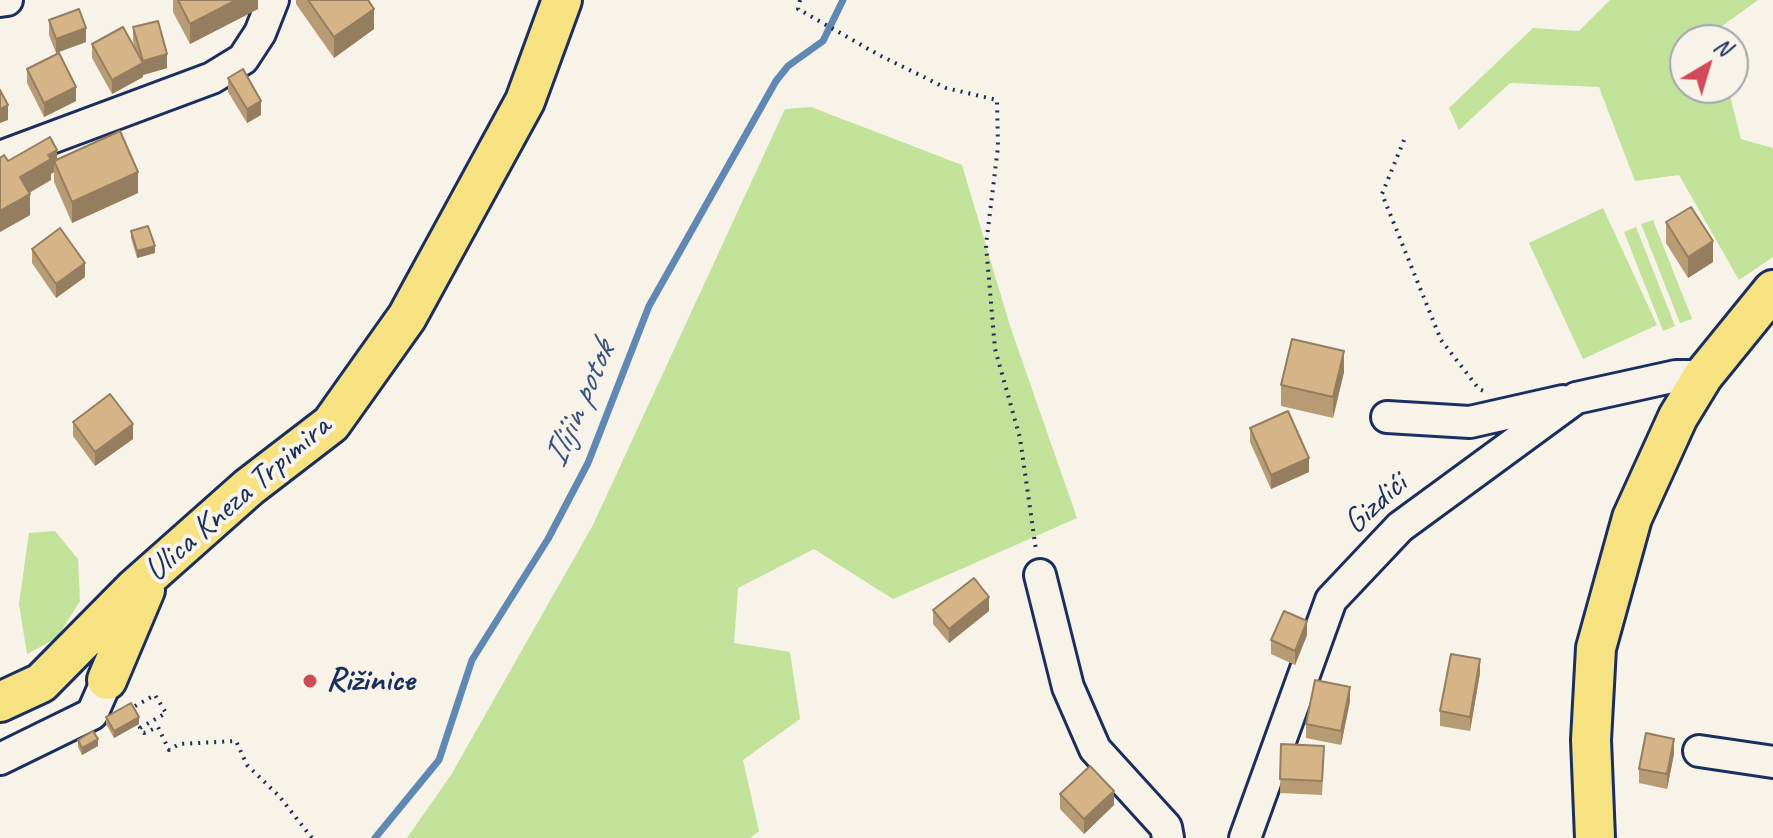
<!DOCTYPE html>
<meta charset="utf-8">
<style>
body{margin:0}
#map{position:relative;width:1773px;height:838px;overflow:hidden;background:#f7f3e8;font-family:Caveat,sans-serif}
canvas{display:block}
.north{position:absolute;left:1669px;top:24px;width:80px;height:80px;box-sizing:border-box;background:#f7f3e8;border:2px solid #9fa5b1;border-radius:50%;rotate:38deg;font-size:22px;font-weight:700;line-height:32px;text-align:center;color:#1b2f5e}
.north::after{content:'';display:block;margin:auto;width:28px;height:36px;background:#d1495b;clip-path:polygon(50% 0,100% 100%,50% 72%,0 100%)}
</style>
<div id="map">
<canvas width="1773" height="838"></canvas>
<div class="north">N</div>
</div>
<script>
const ctx = document.querySelector('canvas').getContext('2d');
ctx.lineJoin = 'round';
function fill(path, color) { ctx.fillStyle = color; ctx.fill(path, 'evenodd'); }
const toPath = rows => new Path2D(rows.map(r => 'M' + r).join(''));
function stroke(path, color, width, dash) { ctx.strokeStyle = color; ctx.lineWidth = width; ctx.lineCap = dash ? 'butt' : 'round'; ctx.setLineDash(dash || []); ctx.stroke(path); }
function label(font, color, halo, rows, align = 'center') {
  ctx.font = font + ' Caveat,sans-serif'; ctx.lineWidth = 8; ctx.setLineDash([]); ctx.textBaseline = 'middle'; ctx.strokeStyle = halo; ctx.fillStyle = color; for (const [text, x, y, turn = 0] of rows) {
    ctx.save(); ctx.translate(x, y); ctx.rotate((+turn || 0) * Math.PI / 180); ctx.textAlign = isNaN(turn) ? turn : align; if (halo) ctx.strokeText(text, 0, 0); ctx.fillText(text, 0, 0); ctx.restore();
  }
}
fill(toPath([
 [1610,0,1758,0,1718,29,1717,40,1685,40,1685,88,1728,88,1741,139,1773,148,1773,257,1739,280,1679,175,1635,181,1599,87,1510,83,1459,130,1449,108,1533,28,1579,31],
 [811,107,962,165,1010,326,1077,518,893,599,814,549,738,588,734,643,790,652,800,719,743,760,759,831,750,838,407,838,451,775,593,525,785,109],
 [1603,208,1657,325,1583,359,1529,243],
 [1653,220,1692,319,1680,323,1641,224],
 [1636,227,1675,326,1663,331,1624,232],
 [55,531,78,559,80,601,57,638,27,654,19,604,29,533]
]), '#c2e199');
stroke(toPath([
 [375,838,439,760,472,660,548,539,588,463,649,306,776,81,788,66,823,41,843,0]
]), '#6188b3', 7);
const minor = toPath([
 [0,1,7,0],
 [0,157,212,78,243,59,260,33,273,0],
 [1387,417,1470,422,1563,401],
 [1040,575,1068,687,1095,749,1166,827,1168,838],
 [1699,751,1773,762],
 [0,759,92,714,107,680],
 [1245,838,1331,600,1400,527,1576,398,1676,376,1703,376]
]);
const major = toPath([
 [107,680,145,590],
 [0,702,41,683,134,589,249,487,331,424,407,317,525,101,562,0],
 [1595,838,1591,740,1596,648,1632,518,1678,417,1703,376,1773,290]
]);
stroke(minor, '#1b2f5e', 36);
stroke(major, '#1b2f5e', 44);
stroke(toPath([
 [800,0,798,9,879,55,946,88,997,100,998,147,986,245,995,349,1020,438,1036,550],
 [1404,140,1382,194,1441,340,1479,389,1486,392],
 [128,710,155,695,166,713,140,728,144,733,158,727,169,750,179,744,236,741,247,765,279,796,312,838]
]), '#1b2f5e', 4, [2, 6]);
stroke(minor, '#f7f3e8', 30);
stroke(major, '#f6e281', 38);
fill(toPath([
 [173,0,258,0,258,9,190,44,173,12],
 [296,0,368,0,374,29,334,58,296,4],
 [49,20,86,42,56,53,49,35],
 [133,27,167,68,143,75,143,77,112,94,92,58,92,44,135,48,133,41],
 [27,69,76,101,44,117,27,83],
 [228,78,261,115,247,123,228,92],
 [0,158,8,161,57,159,138,193,72,223,54,182,54,172,51,174,51,180,29,193,30,215,0,232],
 [1666,222,1713,262,1688,278,1666,243],
 [131,231,155,253,137,258,131,238],
 [32,249,85,277,56,298,32,263],
 [1344,372,1333,418,1281,406,1281,385],
 [73,422,133,439,95,466,73,436],
 [1250,428,1309,472,1271,489,1250,442],
 [933,610,989,611,949,643,933,624],
 [1307,635,1295,665,1271,654,1271,640],
 [1480,673,1470,731,1440,726,1440,711],
 [1350,701,1341,745,1306,738,1306,724],
 [106,717,139,724,114,738,106,724],
 [78,740,98,746,82,755,78,747],
 [1281,744,1324,760,1322,795,1280,793],
 [1674,754,1667,789,1639,783,1639,769],
 [1060,794,1114,805,1084,834,1060,809]
]), '#b79b75');
fill(toPath([
 [236,0,258,0,258,9,190,44,190,24],
 [374,9,374,29,334,58,334,37],
 [86,28,86,42,56,53,56,39],
 [167,54,167,68,143,75,143,77,112,94,112,80,143,61],
 [76,87,76,101,44,117,44,103],
 [261,101,261,115,247,123,247,109],
 [8,105,8,120,0,123,0,109],
 [57,150,57,169,54,161,54,172,51,174,51,180,20,198,20,177,48,155],
 [138,172,138,193,72,223,72,202],
 [30,194,30,215,0,232,0,211],
 [1713,241,1713,262,1688,278,1688,257],
 [155,246,155,253,137,258,137,251],
 [85,263,85,277,56,298,56,284],
 [1344,351,1344,372,1333,418,1333,397],
 [133,424,133,439,95,466,95,452],
 [1309,458,1309,472,1271,489,1271,475],
 [989,597,989,611,949,643,949,629],
 [1307,621,1307,635,1295,665,1295,651],
 [1480,659,1480,673,1470,731,1470,717],
 [1350,687,1350,701,1341,745,1341,731],
 [139,717,139,724,114,738,114,731],
 [98,739,98,746,82,755,82,748],
 [1674,739,1674,754,1667,789,1667,774],
 [1114,791,1114,805,1084,834,1084,819]
]), '#957e5f');
const building = toPath([
 [178,0,236,0,190,24,178,0],
 [308,0,368,0,374,9,334,37,308,0],
 [79,9,86,28,56,39,49,20,79,9],
 [158,21,167,54,143,61,133,27,158,21],
 [123,27,143,63,112,80,92,44,123,27],
 [59,53,76,87,44,103,27,69,59,53],
 [243,69,261,101,247,109,228,78,243,69],
 [0,90,8,105,0,109,0,90],
 [120,131,138,172,72,202,54,161,120,131],
 [50,137,57,150,48,155,51,159,20,177,30,194,0,211,0,158,4,155,8,161,50,137],
 [1691,207,1713,241,1688,257,1666,222,1691,207],
 [148,226,155,246,137,251,131,231,148,226],
 [60,228,85,263,56,284,32,249,60,228],
 [1292,339,1344,351,1333,397,1281,385,1292,339],
 [110,394,133,424,95,452,73,422,110,394],
 [1288,411,1309,458,1271,475,1250,428,1288,411],
 [974,578,989,597,949,629,933,610,974,578],
 [1284,611,1307,621,1295,651,1271,640,1284,611],
 [1451,654,1480,659,1470,717,1440,711,1451,654],
 [1315,680,1350,687,1341,731,1306,724,1315,680],
 [131,703,139,717,114,731,106,717,131,703],
 [93,731,98,739,82,748,78,740,93,731],
 [1646,733,1674,739,1667,774,1639,769,1646,733],
 [1281,744,1324,746,1322,781,1280,779,1281,744],
 [1090,766,1114,791,1084,819,1060,794,1090,766]
]);
fill(building, '#d5b488');
stroke(building, '#957e5f', 2);
for (const [x, y, r, color] of [
 [310,681,8,"#d1495b"]
]) { const dot = new Path2D(); dot.arc(x, y, r, 0, 2 * Math.PI); ctx.fillStyle = color; ctx.fill(dot); stroke(dot, '#f7f3e8', 3); }
label('34px', '#1b2f5e', '#f7f3e8', [
 ["Ulica Kneza Trpimira",238,499,-41],
 ["Gizdići",1376,504,-42]
]);
label('bold 34px', '#1b2f5e', '#f7f3e8', [
 ["Rižinice",326,681]
], 'left');
label('italic 36px', '#385482', '#f7f3e8', [
 ["Ilijin potok",580,405,-67]
]);
</script>
